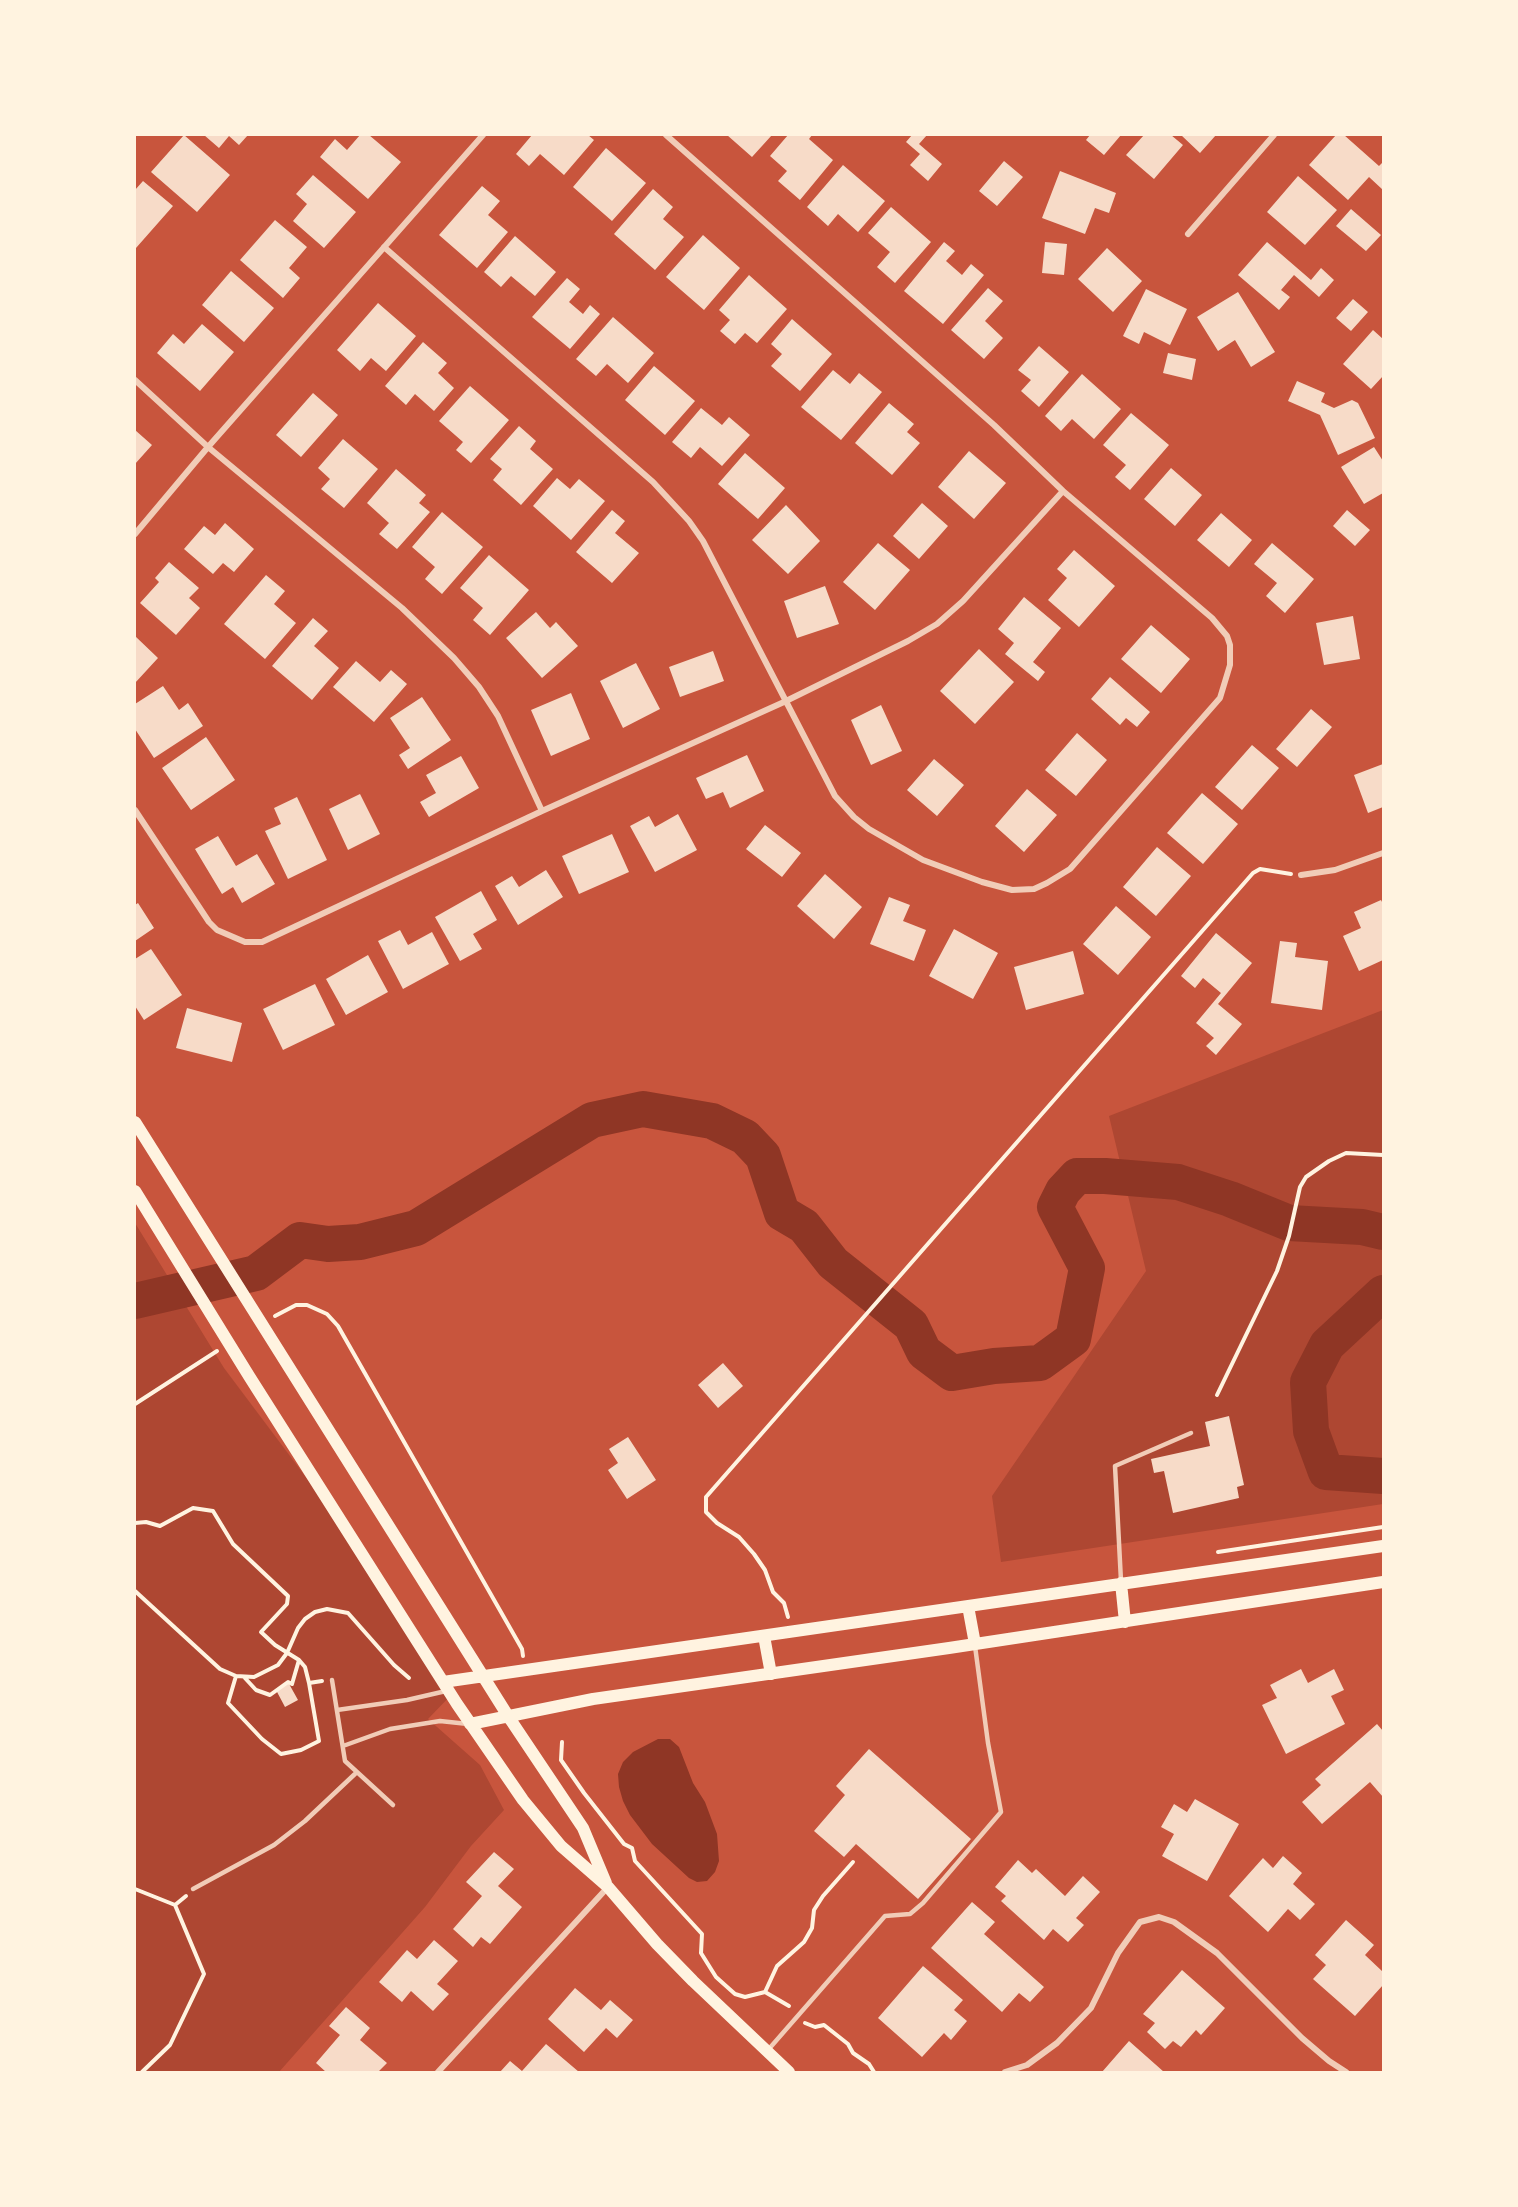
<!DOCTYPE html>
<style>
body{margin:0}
#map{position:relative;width:1518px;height:2207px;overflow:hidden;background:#c8553d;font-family:Montserrat,sans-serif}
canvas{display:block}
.frame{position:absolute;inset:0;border:136px solid #fff3e0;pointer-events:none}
</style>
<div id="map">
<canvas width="1518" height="2207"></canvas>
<div class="frame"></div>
</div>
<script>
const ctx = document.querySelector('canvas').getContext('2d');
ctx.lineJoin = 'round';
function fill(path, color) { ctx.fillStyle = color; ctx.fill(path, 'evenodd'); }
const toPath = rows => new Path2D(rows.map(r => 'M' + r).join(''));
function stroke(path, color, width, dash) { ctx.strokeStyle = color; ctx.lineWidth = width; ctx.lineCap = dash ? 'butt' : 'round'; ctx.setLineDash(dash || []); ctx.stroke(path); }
fill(toPath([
 [1383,1010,1383,1504,1001,1562,992,1496,1146,1271,1109,1116],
 [135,1223,224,1368,356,1544,455,1691,428,1719,480,1765,504,1810,471,1846,425,1907,279,2072,135,2072]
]), '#ae4732');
fill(toPath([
 [658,1739,670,1739,679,1747,693,1783,705,1802,717,1834,719,1861,715,1872,707,1881,697,1882,689,1878,652,1844,630,1815,623,1801,619,1787,618,1774,623,1762,633,1752]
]), '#8f3625');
stroke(toPath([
 [1383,1293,1327,1345,1308,1382,1311,1431,1326,1472,1383,1476],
 [135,1301,256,1273,300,1240,328,1244,360,1242,416,1228,592,1120,643,1109,712,1121,745,1137,763,1156,782,1213,804,1226,833,1263,911,1325,924,1352,952,1373,994,1366,1040,1363,1073,1339,1087,1268,1055,1207,1063,1191,1077,1176,1105,1176,1178,1182,1230,1199,1289,1223,1362,1227,1383,1232]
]), '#8f3625', 36);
fill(toPath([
 [184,135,230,175,197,212,151,172],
 [204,135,248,135,239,145,229,136,219,148],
 [360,135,369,135,401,162,368,199,320,157,335,139,347,150],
 [532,135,588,135,594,140,564,175,540,154,529,166,516,154],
 [727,135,772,135,752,157],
 [788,135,812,135,809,139,833,160,800,200,778,181,787,171,770,156],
 [912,135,927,135,919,144,942,164,928,181,910,165,920,154,906,142],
 [1090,135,1121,135,1104,155,1086,140],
 [1144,135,1171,135,1183,145,1154,179,1126,155],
 [1181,135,1216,135,1200,153],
 [1336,135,1344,135,1379,166,1383,162,1383,190,1369,177,1348,200,1309,165],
 [606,148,646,183,612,221,573,187],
 [1004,161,1023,177,997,206,979,191],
 [843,165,885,201,858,232,838,214,828,226,807,207],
 [1060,171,1116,193,1109,213,1095,208,1085,234,1042,218],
 [313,175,356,212,324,248,293,221,307,204,296,194],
 [1298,176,1337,210,1305,245,1267,212],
 [143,181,173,206,136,248,135,190],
 [482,186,500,201,488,215,508,232,477,268,439,235],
 [653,189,673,207,663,219,684,237,655,270,614,234],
 [891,207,931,242,895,283,877,267,890,252,868,233],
 [1351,209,1381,235,1366,251,1336,226],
 [275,220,307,247,289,268,300,278,283,298,240,260],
 [703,235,740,268,704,310,666,277],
 [515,236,556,272,535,296,511,276,501,287,484,272],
 [944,242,955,251,946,261,962,275,971,264,984,275,943,324,904,291],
 [1045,242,1067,244,1064,275,1042,273],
 [1267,242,1311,280,1321,268,1334,280,1319,297,1294,275,1281,290,1290,297,1279,310,1238,275],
 [1107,248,1142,281,1113,312,1078,279],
 [231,271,274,308,244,342,202,305],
 [749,275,787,309,757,343,745,333,735,344,720,331,730,320,719,310],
 [567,278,580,289,569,302,583,314,590,305,600,314,570,349,532,317],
 [988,288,1003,301,985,321,1003,338,984,359,951,330],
 [1146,289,1187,309,1170,345,1144,332,1139,344,1123,336],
 [1238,292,1275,352,1251,367,1235,340,1218,351,1197,317],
 [1353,299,1368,312,1351,331,1336,318],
 [378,303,416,336,386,371,371,358,360,371,337,350],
 [613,317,654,353,628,383,607,364,596,376,576,359],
 [792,319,832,354,800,391,771,366,782,354,771,344],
 [202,324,234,352,200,391,157,353,173,334,184,344],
 [1373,330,1383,339,1383,376,1371,389,1343,364],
 [423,342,447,363,438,373,454,388,434,411,415,394,406,405,385,386],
 [1039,346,1069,372,1039,407,1021,391,1031,380,1018,370],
 [1168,353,1196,359,1192,380,1163,373],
 [654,366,695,401,665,435,625,400],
 [833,370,850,384,859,373,882,392,841,440,801,407],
 [1082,374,1121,409,1094,439,1072,419,1061,431,1045,416],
 [1297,381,1325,393,1321,402,1334,408,1352,400,1358,403,1375,438,1338,455,1320,415,1288,401],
 [470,386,509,420,471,463,456,450,463,442,439,421],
 [313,393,338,415,301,457,276,435],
 [889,403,914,424,907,432,920,443,892,475,855,443],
 [701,408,722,425,729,417,750,435,722,466,700,447,691,458,672,442],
 [1131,413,1169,445,1130,490,1115,477,1126,465,1103,445],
 [519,426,536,441,530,449,553,469,521,505,493,480,502,469,490,459],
 [135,430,152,445,135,464],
 [343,439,378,469,344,508,321,489,330,479,318,468],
 [1374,447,1383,461,1383,493,1364,504,1341,467],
 [969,451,1006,483,974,519,938,487],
 [745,453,785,488,758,519,718,484],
 [1171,468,1202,495,1175,526,1144,499],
 [396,469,426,495,419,503,430,512,397,549,379,534,389,523,367,503],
 [557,478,570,489,579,479,605,501,571,540,533,506],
 [922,503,948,526,919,559,893,536],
 [786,505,820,541,788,574,752,540],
 [612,510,625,521,615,533,639,553,612,583,576,552],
 [1347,510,1370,530,1355,546,1333,526],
 [442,512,483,547,442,594,425,579,435,567,412,547],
 [1221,513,1252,540,1229,567,1197,540],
 [225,523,254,549,234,572,223,563,213,574,184,549,204,526,215,535],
 [878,543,910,570,875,610,843,582],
 [1272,543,1314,579,1285,613,1266,596,1277,583,1254,564],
 [1074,550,1115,586,1079,627,1048,600,1067,578,1057,569],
 [489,555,529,590,490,635,473,620,483,608,460,588],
 [169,562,199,588,189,598,200,608,176,635,140,603,159,582,155,578],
 [266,575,285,591,274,604,296,623,265,659,224,624],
 [825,586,839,624,797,638,784,601],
 [1024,597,1061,628,1033,662,1045,672,1038,681,1005,654,1014,643,998,629],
 [536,612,550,628,556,622,578,646,542,678,506,638],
 [1353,616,1360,659,1324,665,1316,623],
 [313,618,328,631,314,646,339,668,312,700,272,666],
 [1151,625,1190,659,1161,693,1121,659],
 [135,636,158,658,135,683],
 [979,649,1014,682,975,724,940,691],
 [713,651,724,681,680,697,669,667],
 [356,661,380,682,391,670,407,684,374,722,333,687],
 [636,663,660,709,623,728,600,681],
 [1110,677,1150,712,1137,727,1126,718,1120,725,1091,699],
 [163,686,179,710,188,703,203,726,154,758,135,729,135,704],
 [571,693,590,739,551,756,531,710],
 [422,697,451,740,408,769,399,755,410,748,390,718],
 [881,705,902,751,871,765,851,720],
 [1311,709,1332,727,1297,767,1276,749],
 [1077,733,1107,760,1076,796,1045,770],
 [206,737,235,780,191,810,162,768],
 [1252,745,1279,768,1242,810,1215,787],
 [747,755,764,791,730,808,723,792,706,799,696,778],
 [461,756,479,788,429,817,420,802,436,793,426,775],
 [934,759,964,785,937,816,907,790],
 [1383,764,1383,807,1368,813,1354,775],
 [1027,789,1057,815,1024,852,995,826],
 [1202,793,1238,824,1203,864,1167,833],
 [360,794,380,834,348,850,329,809],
 [297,797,327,860,288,879,265,831,281,824,274,808],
 [678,814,697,850,655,872,630,826,649,816,655,827],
 [765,825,801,853,782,877,746,849],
 [612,834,629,872,579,894,562,856],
 [218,836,236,866,257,854,275,884,242,903,233,887,222,894,195,849],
 [1157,847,1191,876,1156,916,1123,887],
 [546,870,563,897,518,925,495,886,512,876,519,887],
 [825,874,862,907,834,939,797,906],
 [481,891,497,920,473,934,482,949,460,961,435,917],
 [889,897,910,905,903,921,926,930,914,961,870,944],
 [1381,900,1383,904,1383,960,1359,971,1343,936,1361,928,1354,912],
 [138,903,154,928,135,941,135,905],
 [1116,906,1151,937,1118,975,1083,944],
 [954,929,998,953,973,999,929,976],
 [400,930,408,945,432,932,449,964,403,989,378,941],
 [1216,933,1252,963,1218,1004,1242,1024,1216,1055,1206,1046,1214,1038,1196,1023,1221,993,1203,978,1195,988,1181,976],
 [1280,941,1297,943,1295,957,1328,961,1322,1010,1271,1003],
 [151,949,182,995,144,1020,135,1006,135,959],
 [1073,951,1084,994,1026,1010,1014,967],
 [368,955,388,992,346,1015,326,979],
 [315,984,335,1025,283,1050,263,1009],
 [187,1008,242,1023,232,1062,176,1048],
 [723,1363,743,1386,718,1408,698,1385],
 [1229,1416,1244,1485,1237,1487,1239,1498,1173,1513,1164,1471,1154,1473,1151,1459,1210,1446,1205,1422],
 [628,1437,656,1480,627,1499,608,1470,618,1463,609,1449],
 [1301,1669,1308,1683,1334,1669,1344,1690,1331,1696,1345,1724,1286,1754,1262,1705,1277,1698,1270,1685],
 [288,1682,298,1700,285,1707,276,1690],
 [1377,1724,1383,1731,1383,1797,1370,1782,1322,1824,1302,1802,1321,1785,1315,1779],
 [869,1749,971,1839,918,1899,856,1844,844,1857,814,1831,845,1795,836,1786],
 [1195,1799,1239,1824,1207,1881,1162,1856,1174,1834,1161,1827,1174,1804,1187,1812],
 [494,1852,514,1869,498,1886,522,1907,490,1944,481,1937,473,1947,453,1929,482,1896,466,1882],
 [1283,1856,1302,1873,1293,1884,1315,1904,1300,1920,1288,1909,1268,1932,1229,1896,1263,1858,1273,1868],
 [1018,1860,1032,1873,1036,1869,1065,1896,1083,1876,1100,1892,1076,1918,1084,1925,1068,1942,1053,1929,1044,1940,1001,1901,1006,1896,995,1887],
 [972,1902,995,1922,984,1934,1044,1987,1030,2002,1019,1993,1002,2012,931,1948],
 [1346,1920,1374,1945,1365,1955,1383,1972,1383,1985,1355,2016,1313,1979,1326,1965,1315,1955],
 [434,1940,458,1961,437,1984,449,1994,433,2011,411,1991,402,2002,379,1982,407,1950,417,1959],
 [923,1966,963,2000,954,2010,967,2021,951,2040,944,2033,922,2057,878,2018],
 [1182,1970,1225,2008,1201,2035,1196,2030,1181,2047,1173,2041,1165,2049,1147,2032,1155,2023,1143,2014],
 [575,1988,601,2010,610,2000,633,2020,617,2038,606,2028,584,2052,548,2019],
 [346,2007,370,2028,360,2040,387,2063,378,2072,326,2072,316,2063,340,2035,329,2026],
 [1129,2041,1164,2072,1102,2072],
 [546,2044,579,2072,500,2072,510,2061,522,2071]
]), '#f7dbc8');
stroke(toPath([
 [275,1316,296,1305,307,1305,327,1314,338,1326,522,1649,523,1656],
 [1217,1395,1277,1271,1289,1236,1300,1187,1306,1177,1329,1161,1346,1153,1383,1155],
 [135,1404,217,1351],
 [135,1523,146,1522,160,1526,193,1508,213,1511,233,1544,288,1596,287,1604,261,1632,275,1645,299,1660,305,1667,309,1683],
 [1218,1552,1383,1527],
 [135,1591,220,1669,236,1676,228,1703,262,1739,281,1754,301,1750,319,1741,309,1683,322,1681],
 [788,1617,784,1603,773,1592,765,1570,754,1554,739,1537,717,1523,706,1512,706,1497,1253,873,1260,869,1291,874],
 [236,1676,254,1677,278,1665,287,1653,298,1628,305,1619,315,1612,327,1609,348,1613,394,1665,409,1678],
 [244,1677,256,1690,270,1695,288,1682,292,1684,299,1660],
 [562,1742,561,1760,584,1793,624,1844,632,1848,635,1861,702,1934,701,1953,716,1977,735,1994,745,1997,765,1992,789,2006],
 [135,1889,175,1905,204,1974,170,2045,142,2072],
 [175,1905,186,1896],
 [765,1992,777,1966,804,1942,812,1928,814,1910,823,1896,853,1862],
 [805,2023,815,2027,824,2025,848,2044,853,2053,869,2064,874,2072]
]), '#fff3e0', 4);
stroke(toPath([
 [1121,1581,1115,1466,1191,1433],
 [332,1680,345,1761,393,1805],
 [337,1710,407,1700,446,1691],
 [343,1746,390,1729,440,1721,468,1724],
 [193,1889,274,1845,305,1821,357,1772],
 [768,2050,885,1916,910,1914,923,1903,1001,1812,988,1743,975,1646]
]), '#f1ccb7', 4.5);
stroke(toPath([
 [1188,234,1274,135],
 [384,247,653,482,689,521,703,541,835,796,854,817,869,829,923,860,982,882,1012,890,1034,889,1047,883,1070,869,1220,698,1230,665,1230,645,1227,636,1212,618,1063,491,994,425,666,135],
 [135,380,208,447,402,608,454,658,479,687,498,716,542,811],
 [135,534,208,447,483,135],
 [135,810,209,922,217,930,245,942,262,942,542,811,784,702,908,641,937,624,963,601,1063,491],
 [1301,875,1335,870,1383,853],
 [438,2072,608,1887],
 [1005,2072,1027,2065,1057,2043,1091,2008,1118,1953,1140,1922,1159,1917,1174,1922,1217,1953,1302,2038,1329,2061,1346,2072]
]), '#f1ccb7', 6);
stroke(toPath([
 [135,1122,508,1716,583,1828,606,1883],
 [135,1191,249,1376,457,1704,523,1800,561,1846,608,1887,657,1944,693,1981,789,2072],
 [1121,1583,1125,1622],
 [968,1606,975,1644],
 [764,1636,771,1674],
 [443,1682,1383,1546],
 [470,1724,593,1699,949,1648,1383,1582]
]), '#fff3e0', 12);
</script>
